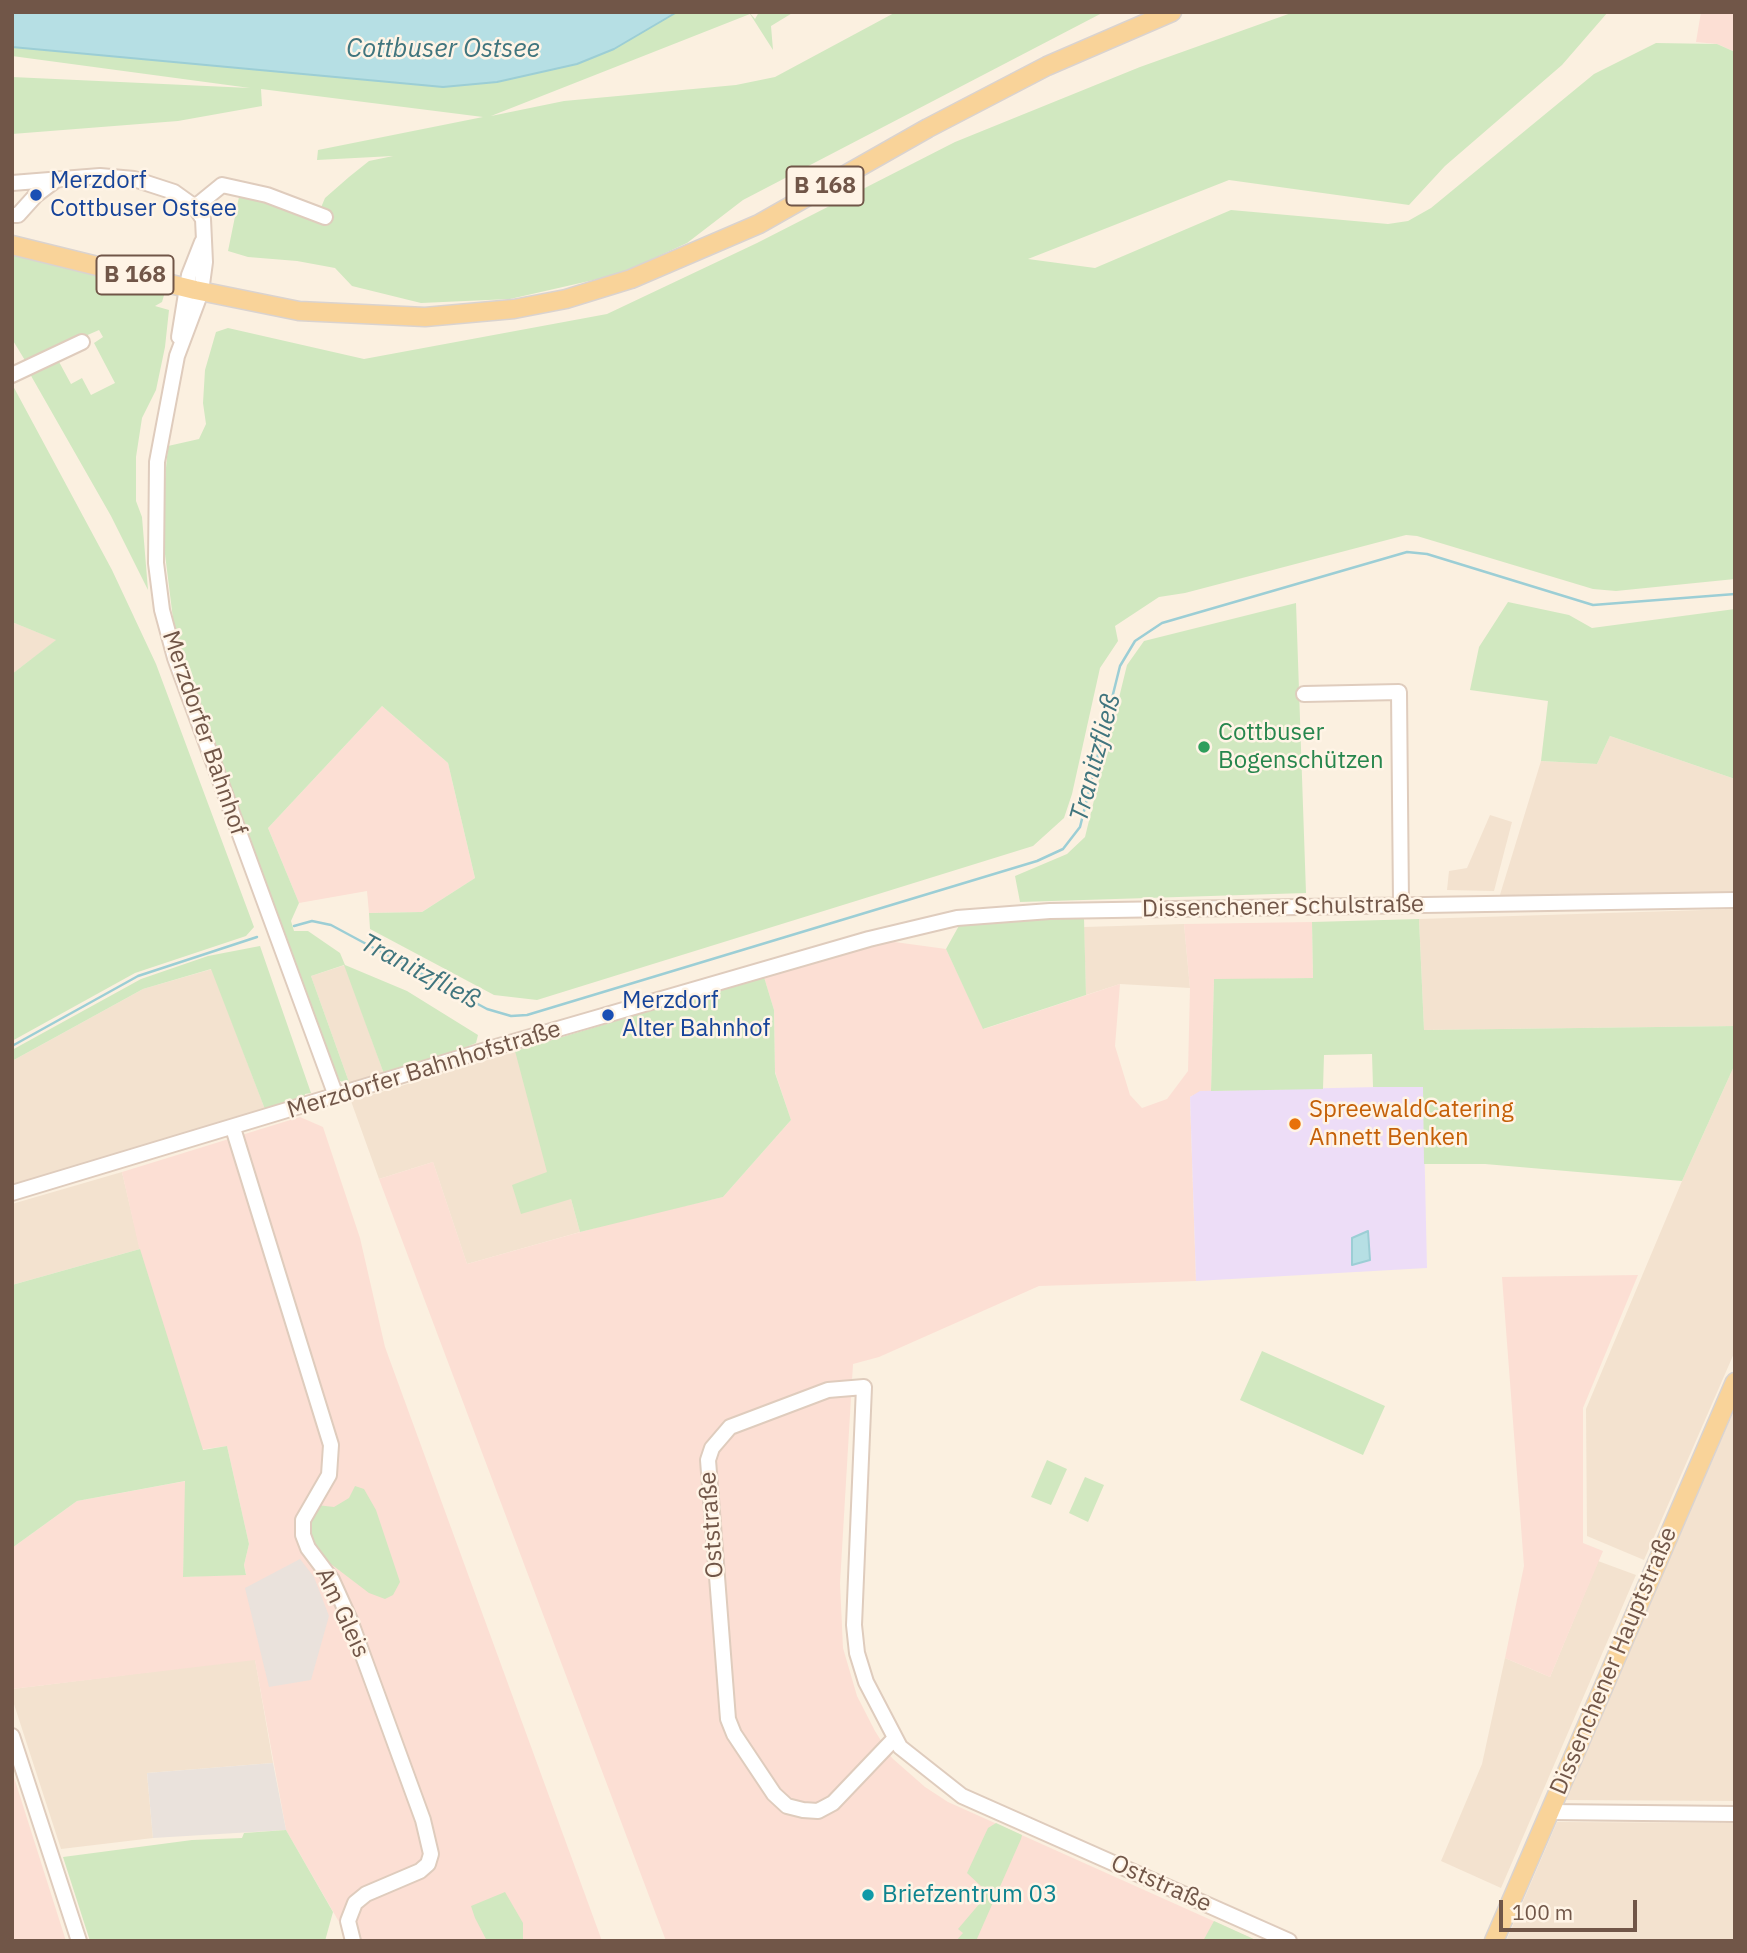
<!DOCTYPE html>
<meta charset="utf-8">
<style>
body{margin:0}
#map{position:relative;width:1747px;height:1953px;overflow:hidden;background:#fbf0e0;font-family:"IBM Plex Sans",sans-serif}
canvas{display:block}
.frame{position:absolute;inset:0;border:14px solid #715648;pointer-events:none}
.scale{position:absolute;left:1499px;top:1900px;width:138px;height:32px;box-sizing:border-box;border:4px solid #715648;border-top:0;padding-left:9px;font-size:21px;line-height:24px;white-space:nowrap;color:#715648;-webkit-text-stroke:5px #fff4e6;paint-order:stroke}
</style>
<div id="map">
<canvas width="1747" height="1953"></canvas>
<div class="frame"></div>
<div class="scale">100 m</div>
</div>
<script>
const ctx = document.querySelector('canvas').getContext('2d');
ctx.lineJoin = 'round';
function fill(path, color) { ctx.fillStyle = color; ctx.fill(path, 'evenodd'); }
const toPath = rows => new Path2D(rows.map(r => 'M' + r).join(''));
function stroke(path, color, width, dash) { ctx.strokeStyle = color; ctx.lineWidth = width; ctx.lineCap = dash ? 'butt' : 'round'; ctx.setLineDash(dash || []); ctx.stroke(path); }
function label(font, color, halo, rows, align = 'center') {
  ctx.font = font + ' "IBM Plex Sans",sans-serif'; ctx.lineWidth = 5; ctx.setLineDash([]); ctx.textBaseline = 'middle'; ctx.strokeStyle = halo; ctx.fillStyle = color; for (const [text, x, y, turn = 0] of rows) {
    ctx.save(); ctx.translate(x, y); ctx.rotate((+turn || 0) * Math.PI / 180); ctx.textAlign = isNaN(turn) ? turn : align; if (halo) ctx.strokeText(text, 0, 0); ctx.fillText(text, 0, 0); ctx.restore();
  }
}
fill(toPath([
 [12,622,57,640,12,674],
 [1610,736,1735,779,1735,894,1499,898,1541,761,1597,764],
 [1490,815,1512,822,1494,891,1447,890,1449,871,1467,868],
 [1735,909,1735,1026,1424,1030,1419,919],
 [1184,924,1190,988,1120,984,1086,995,1084,927],
 [345,965,384,1074,350,1085,311,976],
 [212,969,266,1112,12,1187,12,1061,143,989],
 [764,977,571,1199,580,1232,467,1264,433,1162,379,1179,351,1101],
 [1735,1064,1735,1351,1644,1560,1587,1536,1586,1409,1682,1181],
 [122,1172,140,1249,12,1285,12,1204],
 [1735,1408,1735,1801,1565,1800],
 [1598,1561,1636,1575,1501,1888,1441,1861,1482,1764,1505,1658,1550,1677],
 [255,1659,273,1763,147,1773,153,1838,61,1849,12,1698,12,1689],
 [1557,1822,1735,1823,1735,1941,1506,1941]
]), '#f3e2cf');
fill(toPath([
 [1701,12,1735,12,1735,52,1717,44,1696,42],
 [382,706,448,763,475,878,422,912,369,913,367,891,299,903,268,828],
 [1312,922,1313,978,1214,980,1211,1091,1200,1092,1190,1097,1196,1281,1039,1286,879,1357,853,1364,840,1583,843,1648,857,1696,875,1731,892,1758,925,1787,948,1802,1258,1941,666,1941,379,1179,433,1162,467,1264,623,1220,723,1197,791,1120,775,1072,774,1010,764,977,880,940,946,949,984,1029,1120,984,1115,1046,1130,1095,1142,1108,1167,1099,1188,1071,1190,988,1184,924],
 [300,1117,323,1127,360,1238,385,1347,602,1941,350,1941,286,1830,255,1660,12,1689,12,1548,77,1501,186,1481,183,1577,246,1574,244,1565,249,1544,227,1446,185,1452,122,1172],
 [1638,1275,1583,1408,1583,1543,1603,1551,1550,1677,1505,1658,1524,1566,1502,1277],
 [12,1771,66,1941,12,1941]
]), '#fcdfd4');
fill(toPath([
 [300,1559,314,1577,329,1616,311,1680,269,1687,245,1588],
 [273,1763,286,1830,153,1838,147,1773]
]), '#eae2dc');
fill(toPath([
 [1423,1086,1427,1268,1196,1281,1190,1097,1200,1091]
]), '#edddf7');
fill(toPath([
 [677,12,749,12,755,19,759,12,794,12,771,26,773,50,750,14,491,116,564,101,736,85,775,77,896,12,1104,12,743,200,687,243,620,274,510,299,421,303,352,286,335,268,297,261,248,257,228,251,240,192,317,217,325,198,349,177,369,161,393,156,317,160,318,150,483,117,261,89,262,106,178,121,12,134,12,77,250,88,12,56,12,47,443,87,497,82,577,64,614,49],
 [1294,12,1608,12,1562,65,1445,166,1409,205,1229,180,1028,259,1095,268,1231,210,1388,224,1408,221,1431,208,1594,74,1656,43,1717,44,1735,52,1735,579,1616,591,1593,589,1417,536,1406,535,1185,593,1159,597,1115,626,1118,641,1100,668,1072,794,1064,818,1033,846,537,1000,494,995,370,929,369,913,422,912,475,878,448,763,382,706,268,828,299,903,291,921,294,931,308,931,340,953,345,965,407,991,478,1035,476,1043,459,1050,384,1074,344,965,311,976,350,1085,338,1080,175,635,161,522,168,446,199,439,206,424,203,403,205,370,216,332,228,328,364,359,607,314,757,243,955,142,1140,67],
 [12,252,165,292,162,302,155,306,169,310,165,347,156,390,142,418,136,457,136,501,142,517,148,590,111,516,30,374,58,360,71,384,82,378,91,395,115,383,94,343,103,337,99,330,26,362,12,339],
 [12,384,112,570,156,664,254,927,246,936,135,973,12,1041,12,674,56,640,12,622],
 [1508,602,1569,615,1592,628,1735,609,1735,779,1610,736,1597,764,1541,761,1548,701,1470,690,1479,647],
 [1296,603,1306,893,1020,902,1015,876,1067,854,1085,837,1127,665,1144,641],
 [1084,918,1086,995,983,1029,946,949,961,922],
 [1419,919,1424,1030,1735,1026,1735,1064,1682,1181,1485,1164,1424,1164,1423,1087,1373,1087,1372,1054,1324,1055,1323,1089,1211,1091,1214,979,1313,978,1312,922],
 [260,946,311,1093,305,1094,304,1098,266,1112,211,969,143,989,12,1061,12,1050,141,979,208,956],
 [764,977,774,1010,775,1073,791,1120,723,1197,580,1232,571,1199,521,1214,512,1185,547,1172,515,1051],
 [140,1249,203,1450,227,1446,249,1544,244,1565,246,1575,183,1577,185,1481,77,1501,12,1548,12,1285],
 [1262,1351,1385,1406,1363,1455,1240,1400],
 [1047,1460,1067,1469,1051,1505,1031,1497],
 [1085,1477,1104,1485,1088,1522,1069,1513],
 [355,1486,364,1489,376,1510,400,1582,393,1595,385,1599,369,1593,323,1558,313,1542,310,1524,317,1505,334,1507,349,1498],
 [996,1823,1022,1835,1021,1839,976,1941,956,1941,963,1933,958,1929,986,1896,980,1891,982,1887,967,1873,988,1828],
 [286,1830,333,1912,325,1941,90,1941,63,1857,192,1840,242,1838,244,1833],
 [505,1892,523,1923,523,1941,487,1941,475,1918,471,1906],
 [1214,1921,1258,1941,1203,1941]
]), '#d1e8c0');
const water = toPath([
 [12,12,677,12,614,49,577,64,497,82,443,87,12,47,12,12],
 [1368,1231,1370,1260,1352,1265,1352,1238,1368,1231]
]);
fill(water, '#b6dfe4');
stroke(water, '#9cced5', 2);
stroke(toPath([
 [294,926,312,921,331,925,487,1009,511,1016,527,1015,1037,861,1063,849,1080,827,1120,666,1135,641,1162,623,1407,552,1427,554,1593,605,1735,594],
 [12,1046,138,976,257,937]
]), '#9cced5', 2.5);
const minor = toPath([
 [12,183,100,176,134,179,174,192,195,207,203,219,205,262,201,292,177,356,157,462,156,563,162,610,175,658,336,1096],
 [195,207,222,185,267,195,325,217],
 [12,215,18,215,36,195,56,180],
 [179,337,189,275,202,242],
 [12,375,82,342],
 [1304,694,1399,692,1401,904],
 [233,1128,331,1445,329,1475,303,1520,303,1535,308,1548,332,1580,350,1620,423,1820,431,1854,428,1864,420,1871,366,1894,355,1903,348,1921,353,1941],
 [12,1193,499,1046,869,939,957,918,1050,911,1735,900],
 [12,1736,79,1941],
 [895,1738,833,1803,818,1811,803,1810,787,1806,774,1794,734,1734,728,1719,708,1460,712,1448,730,1427,828,1390,864,1387,854,1625,857,1653,866,1682,900,1747,962,1796,1289,1941],
 [1550,1812,1735,1814]
]);
const major = toPath([
 [12,245,195,290,299,311,425,317,514,309,566,299,631,279,759,224,928,128,1047,66,1172,12],
 [1494,1941,1735,1382]
]);
stroke(minor, '#dfccbd', 18);
stroke(major, '#dad3cf', 21);
stroke(minor, '#fff', 14);
stroke(major, '#f9d399', 18);
for (const [x, y, r, color] of [
 [36,195,7,"#1a4fb4"],
 [1204,747,7,"#2e9e5b"],
 [608,1015,7,"#1a4fb4"],
 [1295,1124,7,"#e8710a"],
 [868,1895,7,"#0f9aa8"]
]) { const dot = new Path2D(); dot.arc(x, y, r, 0, 2 * Math.PI); ctx.fillStyle = color; ctx.fill(dot); stroke(dot, '#fff4e6', 2.5); }
for (const [x, y, w] of [
 [825,186,77],
 [135,275,77]
]) { const box = new Path2D(); box.roundRect(x - w / 2, y - 19.5, w, 39, 5); ctx.fillStyle = '#fff4e6'; ctx.fill(box); stroke(box, '#715648', 2); }
label('bold 23px', '#715648', null, [
 ["B 168",825,186],
 ["B 168",135,275]
]);
label('24px', '#164399', '#fff4e6', [
 ["Merzdorf",50,181],
 ["Cottbuser Ostsee",50,209],
 ["Merzdorf",622,1001],
 ["Alter Bahnhof",622,1029]
], 'left');
label('24px', '#715648', '#fff4e6', [
 ["Merzdorfer Bahnhof",204,733,71],
 ["Dissenchener Schulstraße",1283,907,-1],
 ["Merzdorfer Bahnhofstraße",424,1070,-17],
 ["Oststraße",712,1525,-94],
 ["Am Gleis",342,1613,65],
 ["Dissenchener Hauptstraße",1614,1661,-67],
 ["Oststraße",1161,1884,24]
]);
label('24px', '#27864d', '#fff4e6', [
 ["Cottbuser",1218,733],
 ["Bogenschützen",1218,761]
], 'left');
label('24px', '#c56008', '#fff4e6', [
 ["SpreewaldCatering",1309,1110],
 ["Annett Benken",1309,1138]
], 'left');
label('24px', '#0d838f', '#fff4e6', [
 ["Briefzentrum 03",882,1895]
], 'left');
label('italic 26px', '#40757e', '#fff4e6', [
 ["Cottbuser Ostsee",443,49],
 ["Tranitzfließ",1096,758,-75],
 ["Tranitzfließ",420,972,28]
]);
</script>
